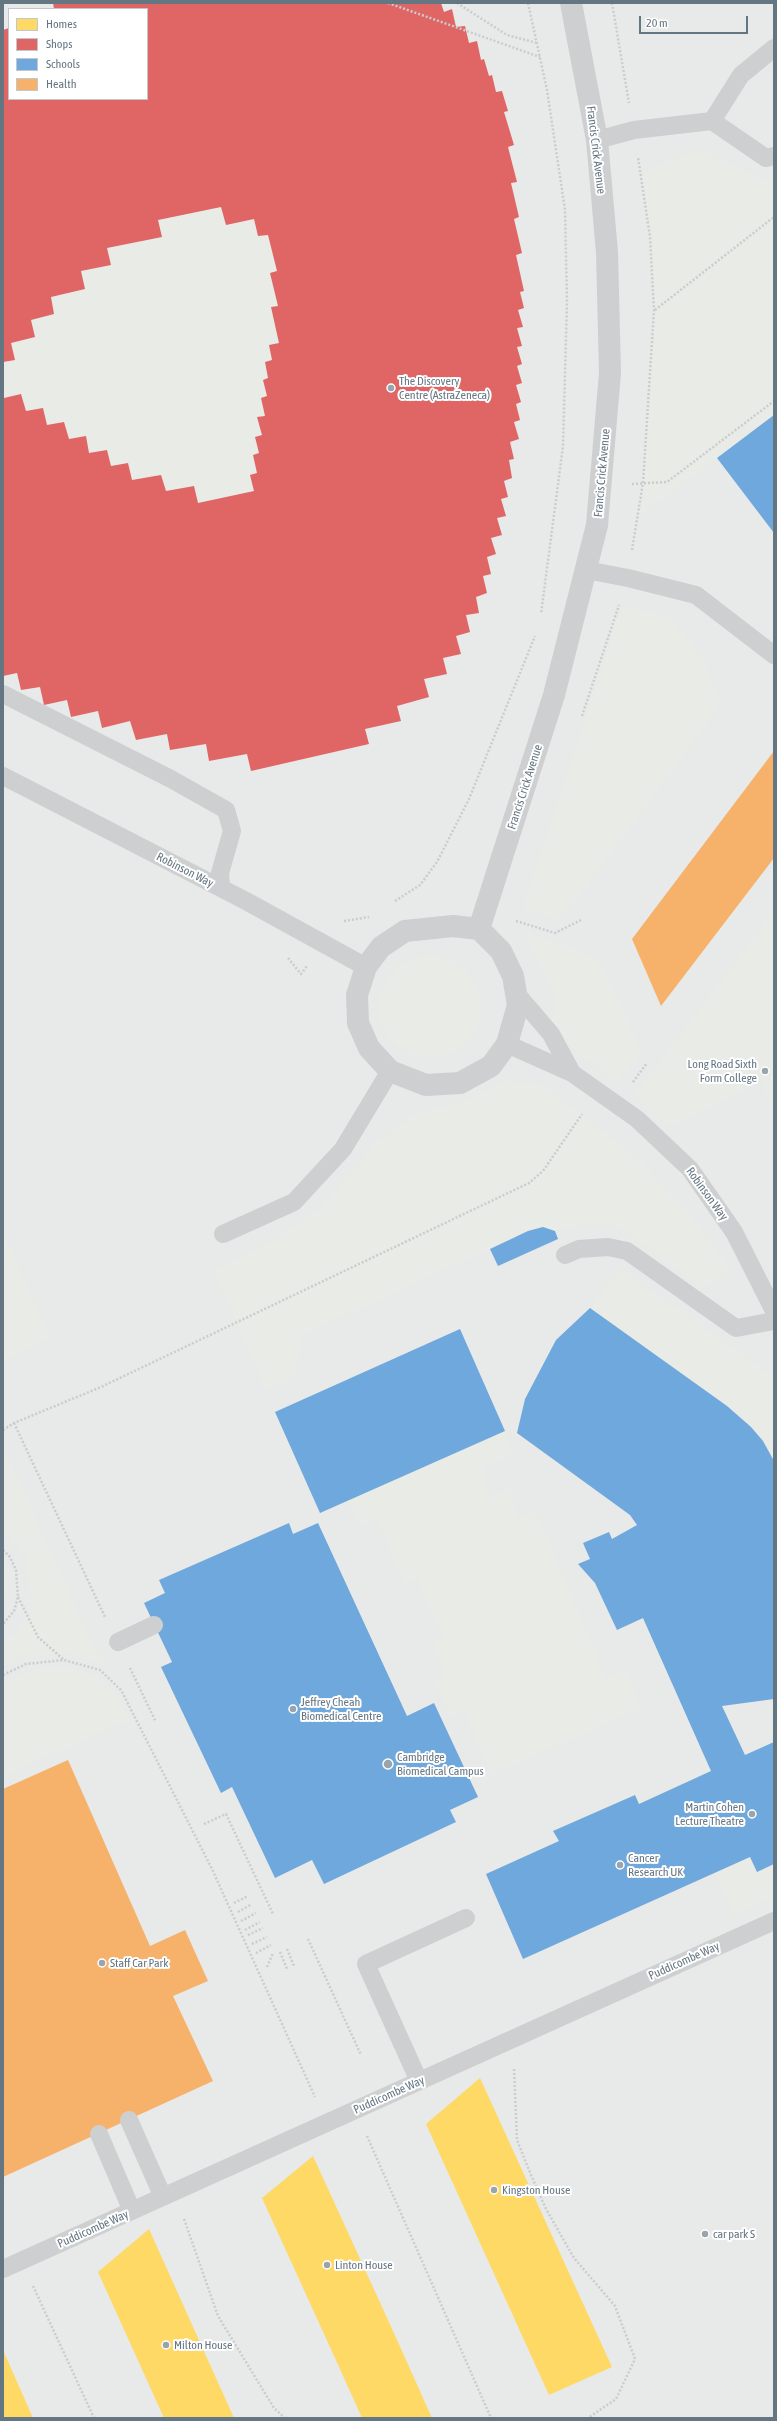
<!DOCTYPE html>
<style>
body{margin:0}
#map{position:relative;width:777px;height:2421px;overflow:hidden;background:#f9f9f9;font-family:"Asap Condensed",sans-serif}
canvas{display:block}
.frame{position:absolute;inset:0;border:4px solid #657683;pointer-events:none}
.legend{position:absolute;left:8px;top:8px;width:140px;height:92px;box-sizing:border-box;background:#fff;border:1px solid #c1c8cd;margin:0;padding:5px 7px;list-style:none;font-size:12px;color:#657683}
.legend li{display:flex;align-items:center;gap:8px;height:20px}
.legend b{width:20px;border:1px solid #c1c8cd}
.scale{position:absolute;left:639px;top:16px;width:109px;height:18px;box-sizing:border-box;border:2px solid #657683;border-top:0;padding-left:5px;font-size:12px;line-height:14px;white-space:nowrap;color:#657683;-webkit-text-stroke:3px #fff;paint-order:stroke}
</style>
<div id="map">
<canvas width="777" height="2421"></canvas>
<div class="frame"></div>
<ul class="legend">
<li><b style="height:11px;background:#ffd966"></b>Homes</li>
<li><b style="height:11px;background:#e06666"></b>Shops</li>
<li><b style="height:11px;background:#6fa8dc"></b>Schools</li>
<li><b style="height:11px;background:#f6b26b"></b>Health</li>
</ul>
<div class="scale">20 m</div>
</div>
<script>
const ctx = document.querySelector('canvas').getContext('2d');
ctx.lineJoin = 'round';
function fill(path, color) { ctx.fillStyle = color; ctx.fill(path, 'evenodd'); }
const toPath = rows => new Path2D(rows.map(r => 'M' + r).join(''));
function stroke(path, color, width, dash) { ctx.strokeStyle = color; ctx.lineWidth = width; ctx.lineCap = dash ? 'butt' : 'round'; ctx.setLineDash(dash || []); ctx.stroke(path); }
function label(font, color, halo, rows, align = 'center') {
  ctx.font = font + ' "Asap Condensed",sans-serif'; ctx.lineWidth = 4; ctx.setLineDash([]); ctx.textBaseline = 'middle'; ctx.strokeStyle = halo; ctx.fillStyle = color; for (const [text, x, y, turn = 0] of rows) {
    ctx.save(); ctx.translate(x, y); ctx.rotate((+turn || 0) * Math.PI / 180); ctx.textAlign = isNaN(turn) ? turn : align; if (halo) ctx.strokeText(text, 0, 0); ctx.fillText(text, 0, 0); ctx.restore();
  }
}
fill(toPath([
 [3,3,774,3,774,2418,3,2418],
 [9,9,147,9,147,99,9,99]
]), '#e8e9e9');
fill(toPath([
 [697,148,774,186,774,415,637,518,643,483,654,310,641,174],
 [221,207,226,225,254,219,258,236,268,235,277,271,270,273,278,306,271,308,279,343,269,345,272,360,265,362,268,378,263,380,267,396,265,416,257,418,262,435,255,437,259,453,253,455,257,473,250,475,254,491,198,503,132,480,111,466,107,450,89,453,86,436,69,439,64,422,47,425,42,408,26,411,21,394,4,398,3,362,15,360,11,343,51,297,85,289,81,271,110,265,107,248,161,237,158,220],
 [623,605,671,618,703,658,721,705,573,904,558,920,523,908],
 [774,911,774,1110,761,1082,669,1127,634,1095],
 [523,930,598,958,642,1052,617,1083,574,1050,551,1020,558,1002],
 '379 1007a51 51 0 1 1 102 0a51 51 0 1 1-102 0Z',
 [506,1081,543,1086,640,1160,689,1214,731,1270,701,1288,616,1225,583,1225,555,1231,543,1227,528,1231,303,1335,294,1378,266,1390,213,1270,251,1253,318,1211,376,1143,414,1115,458,1103],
 [3,1232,51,1339,3,1361],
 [620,1268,774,1377,774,1461,763,1441,751,1427,727,1406,590,1308],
 [505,1431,513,1453,481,1468,492,1497,508,1490,519,1519,535,1510,606,1677,626,1671,641,1708,492,1774,464,1712,451,1717,435,1683,446,1676,432,1644,443,1637,417,1579,404,1586,377,1518,359,1526,347,1501],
 [3,1445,89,1636,105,1665,67,1653,23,1657,3,1667,3,1641,15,1635,32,1613,27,1555,3,1532],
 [3,1557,10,1571,8,1594,3,1603],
 [39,1668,69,1668,96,1675,116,1693,130,1720,3,1776,3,1683],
 [750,1857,774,1864,774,1895,733,1914,714,1873]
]), '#e8ebe6');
fill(toPath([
 [480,2078,612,2367,549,2395,426,2124],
 [313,2156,393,2331,432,2418,362,2418,335,2358,262,2198],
 [149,2229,234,2418,164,2418,98,2272],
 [3,2350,33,2418,3,2418]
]), '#ffd966');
fill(toPath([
 [53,3,441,3,444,12,452,9,456,27,465,26,469,43,477,41,481,60,484,59,489,76,492,75,496,92,502,91,508,111,504,112,514,145,508,147,517,182,511,183,519,217,514,219,522,253,516,255,524,291,520,292,524,308,518,310,523,327,517,328,522,346,517,347,522,364,517,366,522,383,516,385,521,402,516,404,520,420,514,422,519,439,510,442,514,459,509,460,512,478,504,481,508,497,501,499,506,516,497,518,502,535,491,538,496,554,487,557,491,574,483,576,487,593,476,597,479,613,466,615,470,632,456,636,461,654,443,658,447,674,424,679,429,697,397,706,401,721,365,729,369,744,251,771,247,754,209,761,206,744,170,750,167,734,136,740,130,721,102,728,98,711,71,717,67,700,44,705,40,687,21,690,17,673,3,676,3,395,4,398,21,394,26,411,43,408,47,425,64,422,69,439,86,436,89,453,107,450,111,466,128,463,132,480,161,475,166,491,194,486,198,503,254,491,250,475,257,473,253,455,259,453,255,437,262,435,257,417,265,416,261,398,267,396,263,380,268,378,265,362,272,360,269,345,279,343,271,307,278,306,270,273,277,271,268,235,258,236,254,219,226,225,221,207,158,220,162,237,107,248,111,265,81,271,85,289,51,297,54,314,31,320,35,337,11,343,15,360,3,362,3,30,9,28,9,99,147,99,147,9,54,9]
]), '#e06666');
fill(toPath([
 [774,415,774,533,717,458],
 [543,1227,555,1231,558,1239,498,1266,490,1249,528,1231],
 [590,1308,727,1406,751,1427,763,1441,774,1461,774,1699,722,1706,745,1755,774,1742,774,1864,757,1872,750,1857,523,1959,486,1874,559,1841,553,1831,635,1795,639,1804,711,1771,643,1618,617,1630,595,1583,578,1564,590,1559,583,1543,609,1532,612,1539,637,1525,630,1515,517,1433,525,1399,556,1340],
 [460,1329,505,1431,320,1513,275,1412],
 [289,1523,293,1534,318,1523,407,1716,434,1703,478,1797,450,1810,456,1822,324,1884,312,1860,275,1878,232,1787,221,1793,161,1667,172,1662,144,1603,165,1593,159,1580]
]), '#6fa8dc');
fill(toPath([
 [774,751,774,858,661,1006,632,939],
 [68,1760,150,1946,185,1930,208,1981,173,1996,213,2081,3,2177,3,1789]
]), '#f6b26b');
stroke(toPath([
 [388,3,540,57],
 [457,3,507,35,537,43],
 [528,3,547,90,565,210,567,302,563,446,541,614],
 [612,3,629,103],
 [655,310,774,217],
 [632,484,667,482,774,401],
 [632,550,643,483,654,310,650,237,638,157],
 [582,716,619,605],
 [395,901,420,885,437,862,469,799,535,636],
 [344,921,369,917],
 [516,921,555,933,581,920],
 [288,958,301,974,307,966],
 [633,1082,647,1063],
 [14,1423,105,1617],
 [3,1430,14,1423,101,1387,529,1183,543,1171,582,1114],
 [3,1550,10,1557,16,1570,18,1597,14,1611,3,1624],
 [18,1597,38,1637,64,1660],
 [130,1668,156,1722],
 [3,1675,26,1664,64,1660,100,1670,121,1690,212,1869,315,2097],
 [204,1824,226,1814,273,1914],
 [234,1903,248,1896],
 [238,1912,252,1904],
 [241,1921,256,1913],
 [245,1930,260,1922],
 [248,1935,263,1928],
 [308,1939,361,2055],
 [252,1944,267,1937],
 [287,1949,294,1966],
 [280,1952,287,1969],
 [256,1953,271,1945],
 [267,1967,273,1953],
 [514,2069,517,2140,531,2175,546,2209,574,2258,615,2306,635,2359,616,2399,588,2418],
 [367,2136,491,2418],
 [184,2219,218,2316,274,2408,285,2418],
 [33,2286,94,2418]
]), '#cbcccd', 2.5, [2, 2]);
stroke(toPath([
 [774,48,741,75,712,121,766,158,774,156],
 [597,140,634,130,712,121],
 [586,570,628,578,696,595,774,655],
 [3,694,171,779,226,810,232,831,220,873,221,888],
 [3,776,246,901,366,967],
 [516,993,551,1034,572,1073],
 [507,1044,572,1073,637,1119,690,1169,734,1232,774,1311],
 [223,1234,294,1202,343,1149,390,1071],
 [565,1255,579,1249,608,1247,627,1251,736,1328,774,1321],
 [118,1642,154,1625],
 [419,2081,366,1964,466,1918],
 [129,2120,163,2197],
 [99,2134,132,2211],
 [3,2269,774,1921]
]), '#cecfd0', 18);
stroke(toPath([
 [453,926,479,929,501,951,513,976,518,1005,507,1044,491,1066,460,1083,426,1085,390,1071,369,1048,358,1023,357,995,366,967,381,947,405,931,453,926],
 [479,929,554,695,597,525,610,373,607,252,597,140,571,3]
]), '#cecfd0', 22);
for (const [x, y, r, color] of [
 [391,388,4,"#99a4ac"],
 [765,1071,4,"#99a4ac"],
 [293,1709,4,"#99a4ac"],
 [388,1764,5,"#99a4ac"],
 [752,1814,4,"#99a4ac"],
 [620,1865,4,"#99a4ac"],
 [102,1963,4,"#99a4ac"],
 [494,2190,4,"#99a4ac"],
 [705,2234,4,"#99a4ac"],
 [327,2265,4,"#99a4ac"],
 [166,2345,4,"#99a4ac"]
]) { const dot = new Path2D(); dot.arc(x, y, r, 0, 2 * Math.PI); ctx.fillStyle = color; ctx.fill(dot); stroke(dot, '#fff', 1.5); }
label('12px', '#657683', '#fff', [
 ["Francis Crick Avenue",596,150,83],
 ["Francis Crick Avenue",602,473,-85],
 ["Francis Crick Avenue",525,787,-72],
 ["Robinson Way",185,870,27],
 ["Robinson Way",707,1194,54],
 ["Puddicombe Way",684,1961,-24],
 ["Puddicombe Way",389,2095,-24],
 ["Puddicombe Way",93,2229,-24]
]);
label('12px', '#657683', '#fff', [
 ["The Discovery",399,381],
 ["Centre (AstraZeneca)",399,395],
 ["Long Road Sixth",757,1064,"right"],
 ["Form College",757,1078,"right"],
 ["Jeffrey Cheah",301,1702],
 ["Biomedical Centre",301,1716],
 ["Cambridge",397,1757],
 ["Biomedical Campus",397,1771],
 ["Martin Cohen",744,1807,"right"],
 ["Lecture Theatre",744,1821,"right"],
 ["Cancer",628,1858],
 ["Research UK",628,1872],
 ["Staff Car Park",110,1963],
 ["Kingston House",502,2190],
 ["car park S",713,2234],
 ["Linton House",335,2265],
 ["Milton House",174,2345]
], 'left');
</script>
